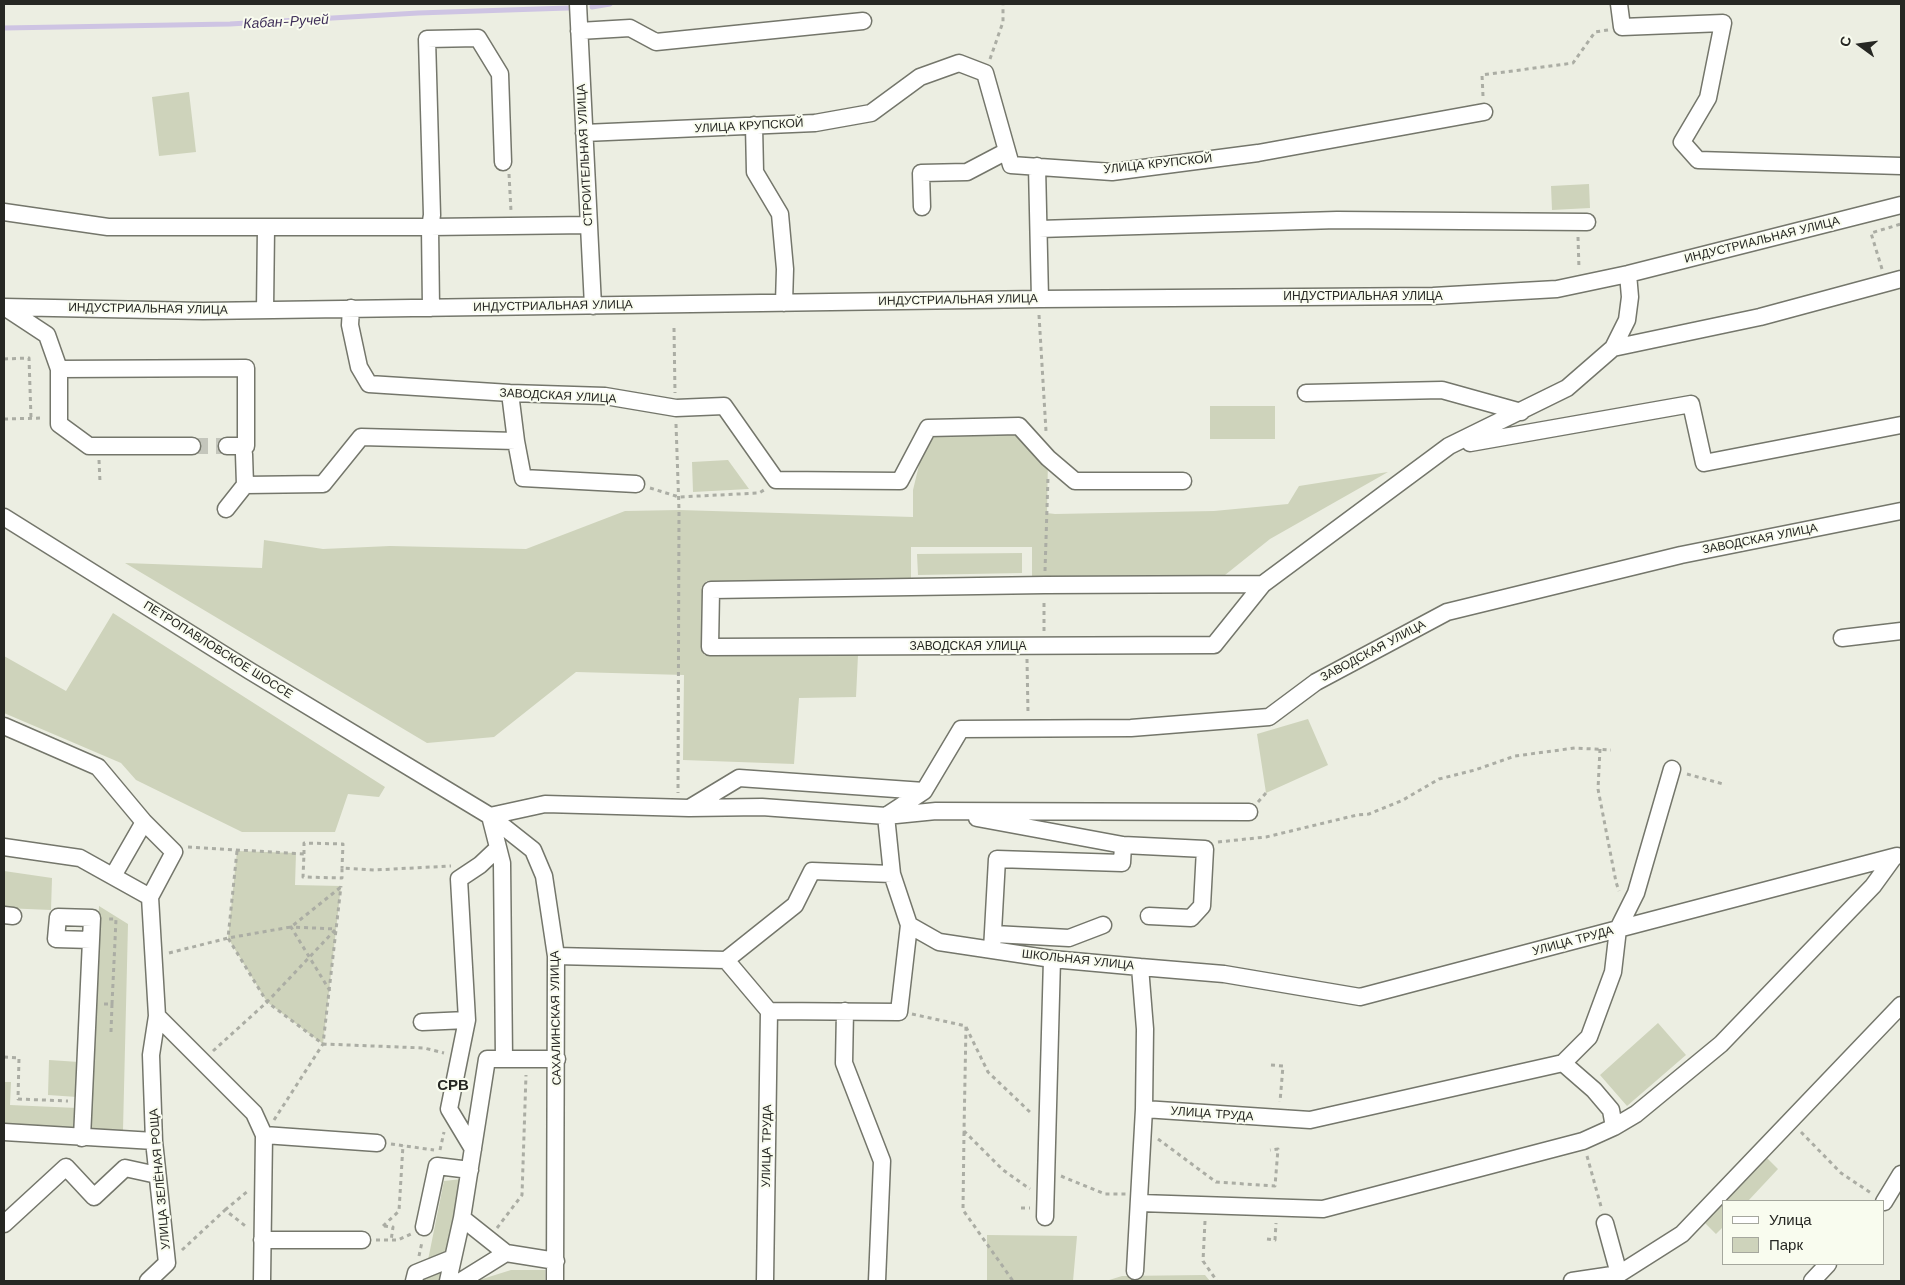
<!DOCTYPE html>
<meta charset="utf-8">
<style>
body{margin:0}
#map{position:relative;width:1905px;height:1285px;overflow:hidden;background:#eceee2;font-family:"Work Sans",sans-serif}
canvas{display:block}
.frame{position:absolute;inset:0;border:5px solid #262723;pointer-events:none}
.legend{position:absolute;left:1722px;top:1200px;width:162px;height:65px;box-sizing:border-box;background:#f9fcef;border:1px solid #a5a79d;margin:0;padding:6px 9px;list-style:none;font-size:15px;color:#262723}
.legend li{display:flex;align-items:center;gap:10px;height:25px}
.legend b{width:25px;border:1px solid #a5a79d}
.north{position:absolute;left:1835px;top:20px;width:50px;height:50px;-webkit-text-stroke:4px #f9fcef;paint-order:stroke;rotate:284deg;font-size:14px;font-weight:700;line-height:20px;text-align:center;color:#262723}
.north::after{content:'';display:block;margin:auto;width:18px;height:22px;background:#262723;clip-path:polygon(50% 0,100% 100%,50% 72%,0 100%)}
</style>
<div id="map">
<canvas width="1905" height="1285"></canvas>
<div class="frame"></div>
<ul class="legend">
<li><b style="height:6px;background:#fff"></b>Улица</li>
<li><b style="height:14px;background:#ced3bb"></b>Парк</li>
</ul>
<div class="north">С</div>
</div>
<script>
const ctx = document.querySelector('canvas').getContext('2d');
ctx.lineJoin = 'round';
function fill(path, color) { ctx.fillStyle = color; ctx.fill(path, 'evenodd'); }
const toPath = rows => new Path2D(rows.map(r => 'M' + r).join(''));
function stroke(path, color, width, dash) { ctx.strokeStyle = color; ctx.lineWidth = width; ctx.lineCap = dash ? 'butt' : 'round'; ctx.setLineDash(dash || []); ctx.stroke(path); }
function label(font, color, halo, rows, align = 'center') {
  ctx.font = font + ' "Work Sans",sans-serif'; ctx.lineWidth = 4; ctx.setLineDash([]); ctx.textBaseline = 'middle'; ctx.strokeStyle = halo; ctx.fillStyle = color; for (const [text, x, y, turn = 0] of rows) {
    ctx.save(); ctx.translate(x, y); ctx.rotate((+turn || 0) * Math.PI / 180); ctx.textAlign = isNaN(turn) ? turn : align; if (halo) ctx.strokeText(text, 0, 0); ctx.fillText(text, 0, 0); ctx.restore();
  }
}
fill(toPath([
 [189,92,196,152,159,156,152,97],
 [1589,184,1590,208,1552,210,1551,186],
 [1210,406,1275,406,1275,439,1210,439],
 [1019,426,1048,458,1047,513,1055,514,1214,511,1288,504,1299,486,1388,472,1270,539,1225,575,1032,577,1032,547,911,547,911,581,706,581,704,655,858,655,856,697,799,698,794,764,683,760,684,675,576,672,494,737,427,743,125,563,262,568,264,540,323,549,390,546,526,549,625,511,679,510,913,517,913,490,928,428],
 [728,460,749,489,693,492,692,462],
 [1022,553,1022,573,918,575,917,554],
 [113,613,385,787,379,797,348,794,335,832,242,832,136,780,121,763,4,713,4,656,66,691],
 [1308,719,1328,765,1266,793,1257,734],
 [237,851,296,853,295,885,341,886,323,1044,267,1002,228,938],
 [4,871,52,878,51,910,4,908],
 [99,906,128,924,123,1130,89,1129],
 [1658,1023,1686,1055,1627,1106,1600,1075],
 [49,1060,79,1062,77,1097,48,1095],
 [4,1082,11,1082,10,1105,77,1108,76,1130,4,1125],
 [1767,1158,1778,1169,1748,1201,1726,1201],
 [462,1179,447,1251,428,1260,444,1181],
 [1724,1203,1724,1226,1716,1234,1705,1223],
 [987,1235,1077,1236,1073,1281,987,1281],
 [444,1269,441,1281,424,1281,424,1279],
 [511,1270,545,1270,545,1281,476,1281],
 [1205,1275,1210,1281,1106,1281,1122,1276]
]), '#ced3bb');
stroke(toPath([
 [592,7,610,4],
 [4,28,230,24,418,13,568,8]
]), '#cec4e3', 5);
stroke(toPath([
 [192,446,227,446]
]), '#c4c6bc', 16, [16, 8]);
const minor = toPath([
 [578,4,593,306],
 [1619,4,1622,27,1723,23,1708,98,1682,142,1698,160,1901,166],
 [579,31,630,28,656,42,863,21],
 [754,125,755,172,780,214,785,269,784,303],
 [584,133,815,123,871,113,920,77,959,63,985,73,1011,165,1112,172,1258,153,1484,112],
 [1037,166,1040,299],
 [922,207,921,173,967,172,1007,151],
 [4,212,108,227,430,227,589,225],
 [1039,229,1337,220,1587,222],
 [4,307,203,311,1040,299,1433,296,1557,289,1628,274,1901,205],
 [6,308,47,335,59,369,246,368,246,446,227,446],
 [351,308,350,325,359,367,369,384,510,393,605,396,676,408,724,406,776,480,900,481,928,428,1019,426,1048,458,1075,481,1183,481],
 [431,308,430,227,432,215,427,39,478,38,500,74,503,162],
 [265,310,266,228],
 [1613,348,1760,317,1901,279],
 [59,369,59,424,89,446,192,446],
 [1306,393,1442,390,1521,412],
 [516,441,523,478,636,484],
 [1470,443,1691,404,1704,463,1901,425],
 [245,485,323,484,361,437,516,441,510,393],
 [226,509,245,485,244,454],
 [4,517,250,671,490,816,533,850,544,876,556,956,555,1281],
 [1263,584,1045,585,711,590,710,647,1214,645,1263,584,1449,446,1567,388,1613,348,1627,320,1630,297,1628,274],
 [1842,638,1901,631],
 [4,726,98,767,144,822,174,852,150,897],
 [691,807,739,778,924,791],
 [490,816,545,804,689,808,762,807,886,816,936,811,1249,812],
 [490,816,502,863,504,1059],
 [886,816,924,791,961,729,1131,728,1269,717,1316,682,1447,612,1681,555,1901,511],
 [886,816,892,874,909,925,939,942,1052,959,1140,967,1145,1029,1144,1109,1135,1271],
 [977,818,1123,845,1205,849,1202,906,1191,918,1149,916],
 [4,847,80,858,150,897,157,1016,151,1055,154,1141,167,1263,148,1281],
 [113,876,144,822],
 [4,915,13,916],
 [1618,929,1897,856],
 [1618,929,1636,893,1672,769],
 [994,934,1069,938,1103,925],
 [992,950,997,859,1122,863,1123,845],
 [556,956,726,960,795,905,812,871,892,874],
 [726,960,769,1011],
 [1140,967,1224,974,1360,997,1618,929,1613,972,1589,1037,1563,1063,1310,1120,1144,1109],
 [769,1011,899,1012,909,925],
 [845,1011,844,1063,882,1161,877,1281],
 [157,1016,254,1113,264,1135,262,1281],
 [467,1020,459,879,480,865,498,848],
 [422,1022,467,1020,449,1109,473,1149],
 [1563,1063,1594,1090,1611,1110,1614,1127],
 [4,1132,154,1141],
 [264,1135,377,1143],
 [82,1138,92,918,58,917,56,939,91,940],
 [1884,1202,1901,1174],
 [1140,1203,1323,1209,1583,1141,1614,1127,1636,1114,1721,1044,1873,886,1894,857],
 [1045,1217,1052,959],
 [462,1218,506,1253,556,1261],
 [4,1224,66,1167,94,1197,125,1168,157,1175],
 [424,1227,437,1166,470,1170],
 [262,1240,362,1240],
 [1619,1274,1682,1234,1901,1005],
 [414,1281,416,1273,453,1258],
 [448,1281,462,1218,487,1059,557,1059],
 [461,1281,506,1253],
 [765,1281,769,1011],
 [1572,1281,1619,1274,1605,1223],
 [1812,1281,1828,1264]
]);
stroke(minor, '#74766b', 19);
stroke(toPath([
 [990,59,1003,22,1003,4],
 [1483,96,1482,75,1573,63,1595,32,1608,30],
 [509,174,511,211],
 [1578,237,1579,269],
 [1882,269,1871,233,1901,224],
 [1039,315,1046,431],
 [674,328,675,393],
 [4,359,29,358,31,418],
 [4,419,44,418],
 [676,424,679,510,678,793],
 [99,460,100,482],
 [650,488,679,497,759,493,764,490],
 [1045,571,1048,477],
 [1044,631,1044,599],
 [1027,659,1028,713],
 [1600,749,1598,789,1616,882,1619,891],
 [1687,774,1723,784],
 [1258,802,1266,793],
 [1218,842,1266,837,1357,815,1369,814,1403,800,1439,779,1475,770,1515,756,1575,748,1611,750],
 [188,847,304,854,303,877,342,878,342,868,374,870,451,866],
 [237,851,228,938,267,1002,323,1044,424,1048,444,1053],
 [304,854,304,843,343,844,342,868],
 [169,953,228,938,291,927,341,887],
 [330,991,291,927,336,929],
 [104,1004,112,1004,115,941,116,919,107,919],
 [912,1014,966,1026,964,1131,1003,1170,1030,1189],
 [966,1027,988,1072,1032,1114],
 [111,1032,112,1004],
 [213,1051,267,1002,336,929],
 [4,1057,19,1058,18,1099,68,1101],
 [1271,1065,1283,1066,1280,1102],
 [274,1120,323,1044,341,886],
 [964,1132,963,1210,1013,1281],
 [1801,1132,1841,1173,1871,1193],
 [1158,1139,1216,1182,1275,1186,1278,1149,1270,1150],
 [391,1144,434,1150],
 [440,1150,444,1132],
 [1587,1156,1602,1210],
 [1061,1176,1105,1194,1126,1194],
 [1021,1208,1030,1208],
 [225,1210,248,1191],
 [1205,1221,1203,1261,1217,1281],
 [383,1226,399,1211,403,1145],
 [384,1226,393,1227,391,1241],
 [497,1228,522,1195,526,1075],
 [1267,1239,1275,1240,1276,1223],
 [376,1240,398,1240,411,1234],
 [182,1250,225,1210,248,1228],
 [419,1256,422,1242]
]), '#abada4', 3, [4, 4]);
stroke(minor, '#fff', 16);
label('12px', '#262723', '#f9fcef', [
 ["УЛИЦА КРУПСКОЙ",749,126,-3],
 ["СТРОИТЕЛЬНАЯ УЛИЦА",585,155,-93],
 ["УЛИЦА КРУПСКОЙ",1158,164,-6],
 ["ИНДУСТРИАЛЬНАЯ УЛИЦА",1762,240,-14],
 ["ИНДУСТРИАЛЬНАЯ УЛИЦА",1363,296],
 ["ИНДУСТРИАЛЬНАЯ УЛИЦА",958,300,-1],
 ["ИНДУСТРИАЛЬНАЯ УЛИЦА",553,306,-1],
 ["ИНДУСТРИАЛЬНАЯ УЛИЦА",148,309,1],
 ["ЗАВОДСКАЯ УЛИЦА",558,396,3],
 ["ЗАВОДСКАЯ УЛИЦА",1760,539,-11],
 ["ЗАВОДСКАЯ УЛИЦА",968,646],
 ["ПЕТРОПАВЛОВСКОЕ ШОССЕ",218,650,32],
 ["ЗАВОДСКАЯ УЛИЦА",1373,651,-28],
 ["УЛИЦА ТРУДА",1573,941,-15],
 ["ШКОЛЬНАЯ УЛИЦА",1078,960,6],
 ["САХАЛИНСКАЯ УЛИЦА",556,1018,-91],
 ["УЛИЦА ТРУДА",1212,1114,4],
 ["УЛИЦА ТРУДА",767,1146,-89],
 ["УЛИЦА ЗЕЛЁНАЯ РОЩА",160,1179,-95]
]);
label('italic 14px', '#3f2f59', '#f9fcef', [
 ["Кабан-Ручей",286,22,-3]
]);
label('bold 15px', '#262723', '#f9fcef', [
 ["СРВ",453,1086]
]);
</script>
